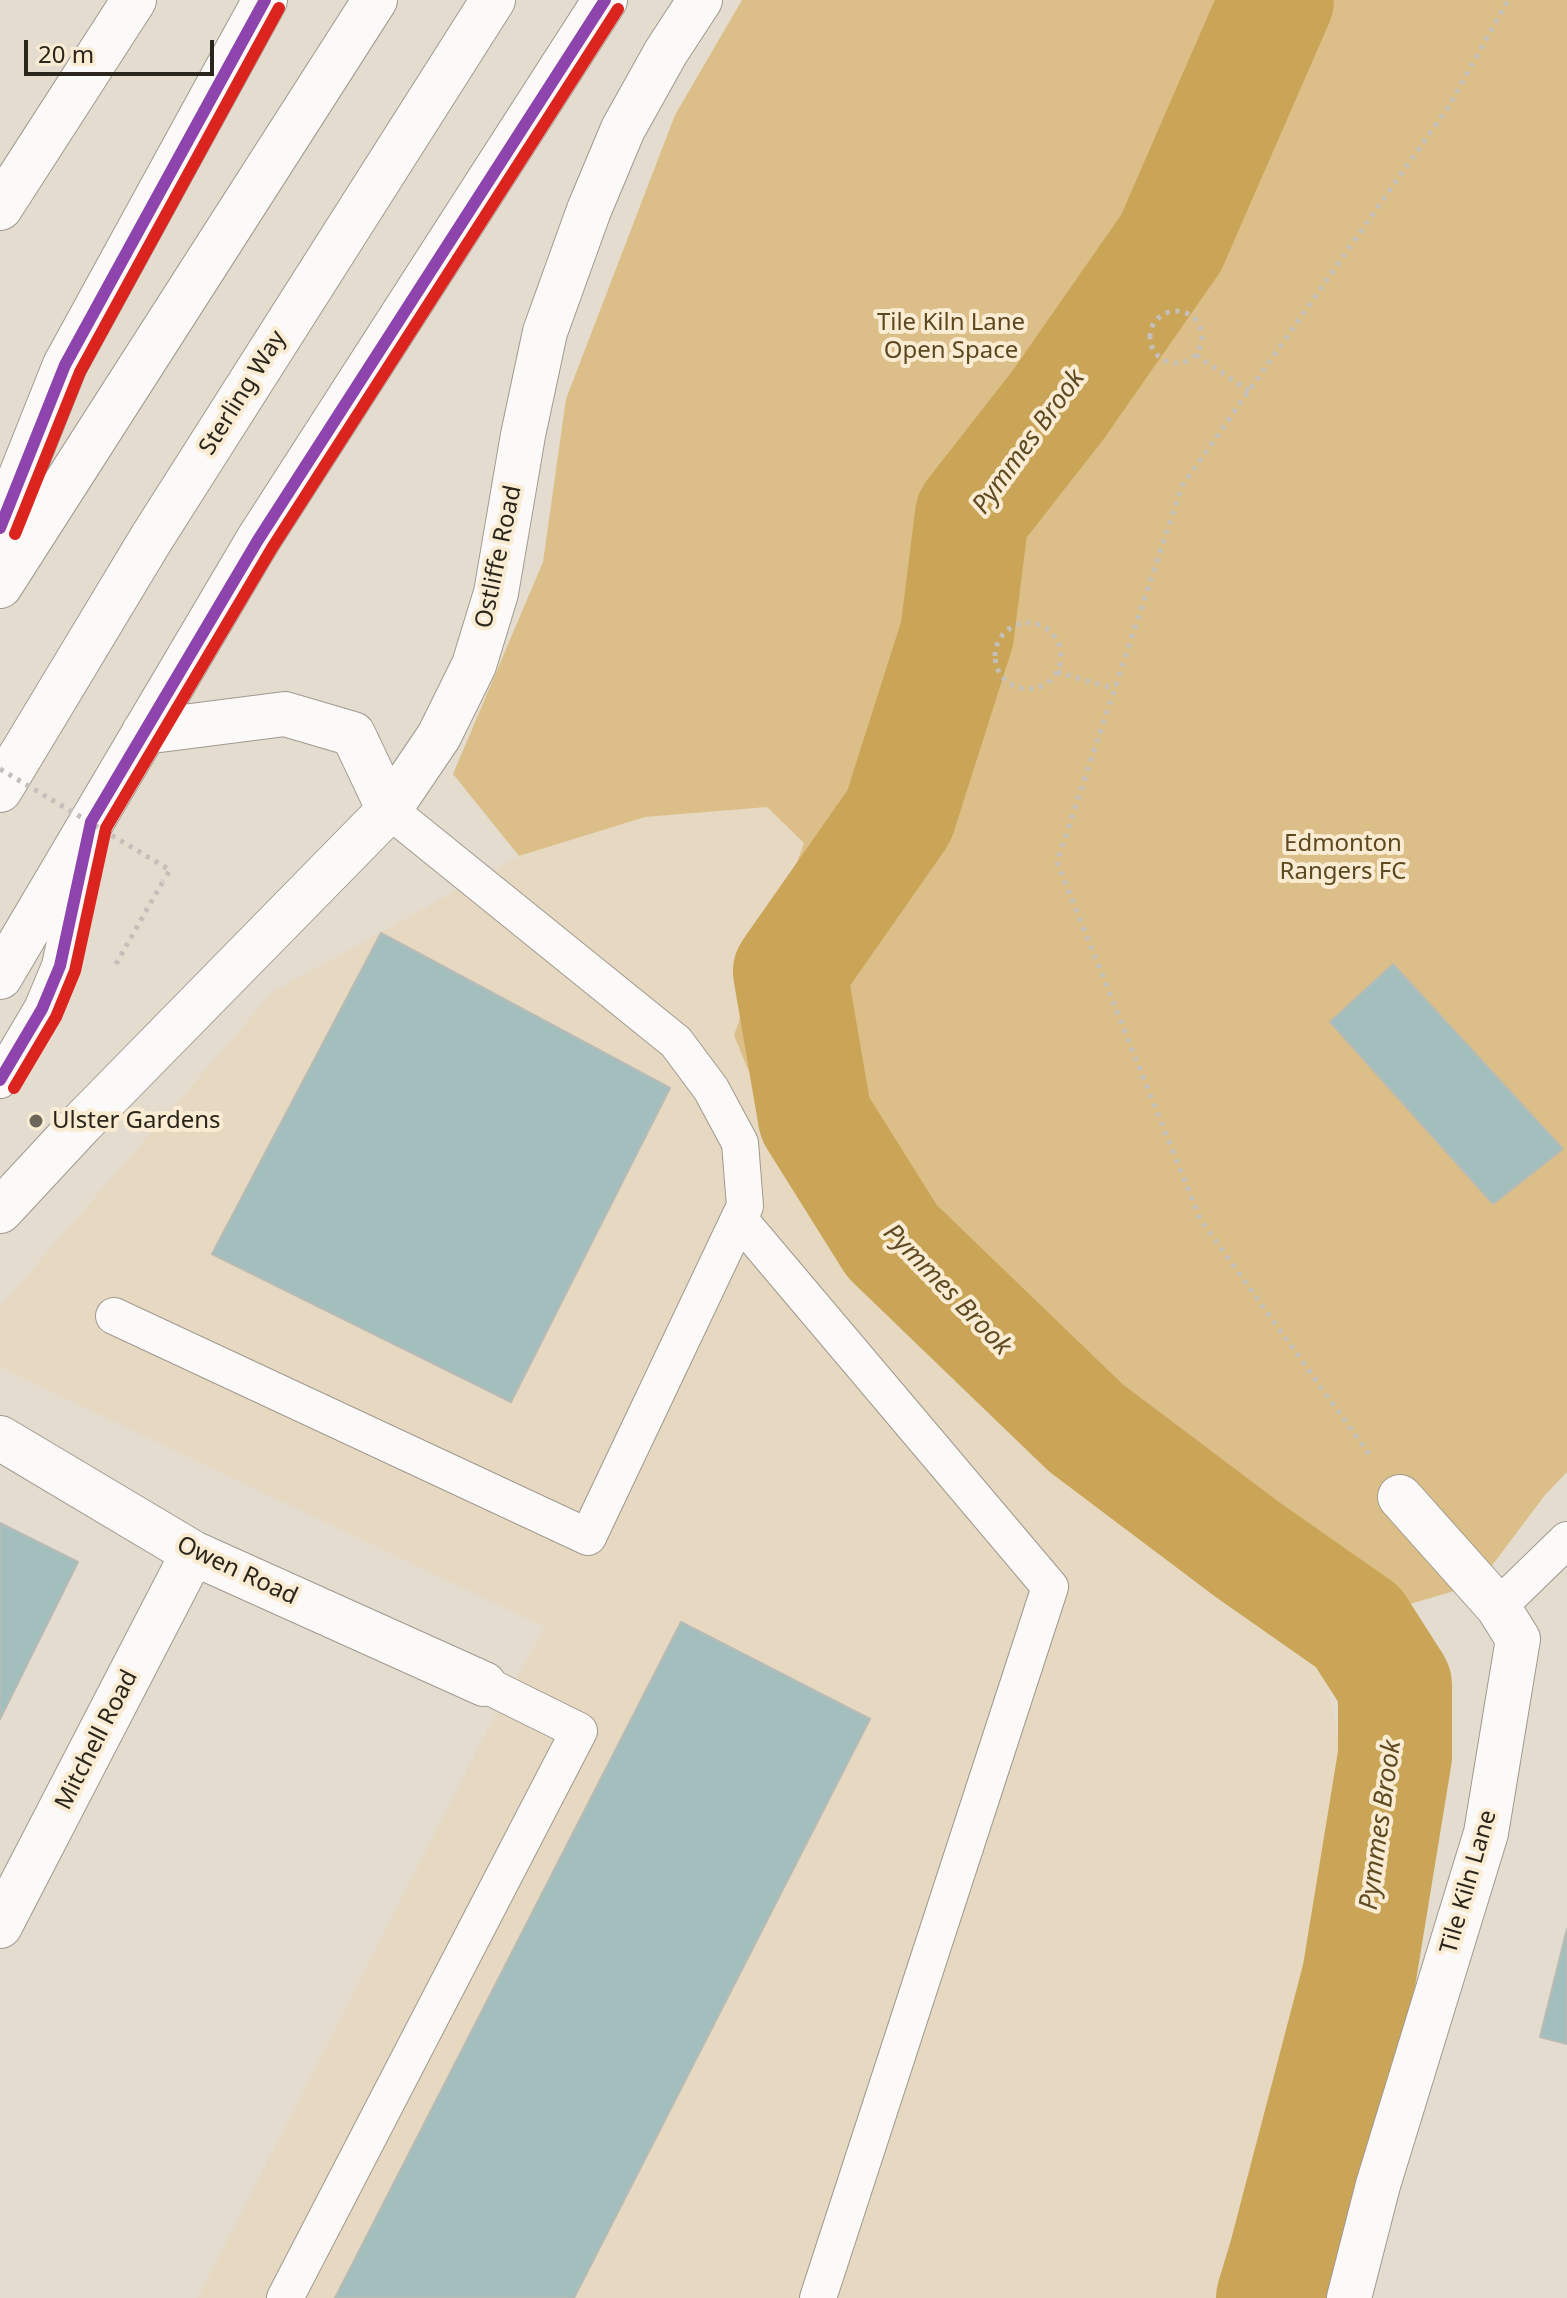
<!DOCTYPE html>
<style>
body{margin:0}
#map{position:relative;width:1567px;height:2298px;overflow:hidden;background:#e4dccf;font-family:"Noto Sans",sans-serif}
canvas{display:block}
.scale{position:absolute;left:24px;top:40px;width:190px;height:36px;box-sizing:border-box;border:4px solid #2b261c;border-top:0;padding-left:10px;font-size:24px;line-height:28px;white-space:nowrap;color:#2b261c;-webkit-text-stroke:6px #faecd3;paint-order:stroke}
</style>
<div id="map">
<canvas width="1567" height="2298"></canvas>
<div class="scale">20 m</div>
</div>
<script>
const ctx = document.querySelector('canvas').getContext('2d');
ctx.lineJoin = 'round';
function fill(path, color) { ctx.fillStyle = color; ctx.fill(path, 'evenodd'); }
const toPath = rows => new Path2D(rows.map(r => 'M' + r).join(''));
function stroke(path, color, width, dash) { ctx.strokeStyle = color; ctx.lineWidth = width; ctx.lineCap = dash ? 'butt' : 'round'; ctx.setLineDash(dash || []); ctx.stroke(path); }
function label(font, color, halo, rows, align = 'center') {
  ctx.font = font + ' "Noto Sans",sans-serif'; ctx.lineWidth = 8; ctx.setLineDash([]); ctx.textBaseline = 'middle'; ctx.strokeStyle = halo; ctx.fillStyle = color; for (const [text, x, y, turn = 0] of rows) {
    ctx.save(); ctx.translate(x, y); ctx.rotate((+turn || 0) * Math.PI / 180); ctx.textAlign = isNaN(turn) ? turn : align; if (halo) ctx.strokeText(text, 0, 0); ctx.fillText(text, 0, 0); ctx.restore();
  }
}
fill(toPath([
 [767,807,804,843,734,1035,1038,1441,1318,1635,1346,1777,1281,2197,1237,2298,198,2298,489,1727,545,1627,0,1367,0,1307,273,992,519,856,645,817]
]), '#e6d8c1');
fill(toPath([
 [742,0,1567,0,1567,1472,1545,1495,1478,1584,1376,1614,1318,1635,1038,1441,798,1193,734,1035,804,843,767,807,645,817,519,856,453,774,543,562,566,399,675,115]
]), '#dcbf88');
stroke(toPath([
 [1273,2298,1286,2255,1359,1976,1395,1756,1395,1685,1358,1627,1248,1550,1086,1428,892,1241,815,1118,790,972,899,816,957,634,972,515,1058,405,1171,243,1277,0]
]), '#caa557', 114);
const building = toPath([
 [381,933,670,1088,511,1402,212,1254,381,933],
 [1393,964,1563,1149,1493,1204,1330,1022,1393,964],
 [0,1523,78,1562,0,1719,0,1523],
 [681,1622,870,1719,574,2298,335,2298,681,1622],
 [1567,1929,1567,2044,1540,2037,1567,1929]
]);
fill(building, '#a3bfbd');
stroke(building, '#b7bab5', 2);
const lane = toPath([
 [0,1080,42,1009,60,966,86,843],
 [739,1219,1050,1587,818,2298],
 [114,1316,588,1537,745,1206,740,1143,711,1089,676,1042,389,810],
 [1498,1607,1567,1540],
 [285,2298,579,1731,484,1684]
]);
const street = toPath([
 [0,208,134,0],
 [0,1438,193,1553,484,1684],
 [0,1926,193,1553],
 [1349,2298,1378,2185,1486,1833,1518,1639,1498,1607,1400,1497]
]);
const secondary = toPath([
 [0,1211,80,1125,389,810,439,736,474,665,496,593,523,435,545,332,589,210,623,129,666,52,700,0]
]);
const highway = toPath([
 [0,528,65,365,265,0],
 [0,586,375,0],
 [144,732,285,714,353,734,389,810],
 [0,790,151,539,493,0],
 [0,977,258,540,605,0]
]);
stroke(lane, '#a0998f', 38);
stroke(street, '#a0998f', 46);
stroke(secondary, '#a0998f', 46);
stroke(highway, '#a0998f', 46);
stroke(toPath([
 '1150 337a26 26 0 1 1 52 0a26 26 0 1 1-52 0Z',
 [1196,355,1249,391],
 '995 656a33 33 0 1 1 66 0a33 33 0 1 1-66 0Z',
 [1057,672,1115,689],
 [116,964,163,881],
 [1369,1454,1200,1219,1057,862,1182,486,1449,106,1508,0]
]), '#c3bfba', 5, [4, 6]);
stroke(lane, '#fbfaf8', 36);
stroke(street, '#fbfaf8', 44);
stroke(secondary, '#fbfaf8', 44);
stroke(highway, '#fbfaf8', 44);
stroke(toPath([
 [0,769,170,870,163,881]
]), '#c3bfba', 5, [4, 6]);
stroke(toPath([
 [0,528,65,365,265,0],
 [0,1080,42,1009,60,966,91,822,258,540,605,0]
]), '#8e44ad', 12);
stroke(toPath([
 [15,534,80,372,279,8],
 [14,1088,56,1017,75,971,106,828,272,548,618,9]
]), '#dc241f', 12);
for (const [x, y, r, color] of [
 [36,1121,8,"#6c665b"]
]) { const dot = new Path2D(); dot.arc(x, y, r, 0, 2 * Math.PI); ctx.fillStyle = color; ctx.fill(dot); stroke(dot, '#faecd3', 3); }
label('24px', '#5e4820', '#faecd3', [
 ["Tile Kiln Lane",951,323],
 ["Open Space",951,351],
 ["Edmonton",1343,844],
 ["Rangers FC",1343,872]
]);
label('24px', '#2b261c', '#faecd3', [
 ["Sterling Way",243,393,-58],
 ["Ostliffe Road",499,557,-78],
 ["Owen Road",237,1571,25],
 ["Mitchell Road",97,1740,-63],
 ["Tile Kiln Lane",1469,1882,-74]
]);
label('24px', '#2b261c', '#faecd3', [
 ["Ulster Gardens",52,1121]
], 'left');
label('italic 26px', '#604a22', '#faecd3', [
 ["Pymmes Brook",1029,442,-54],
 ["Pymmes Brook",947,1290,46],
 ["Pymmes Brook",1381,1825,-82]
]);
</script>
